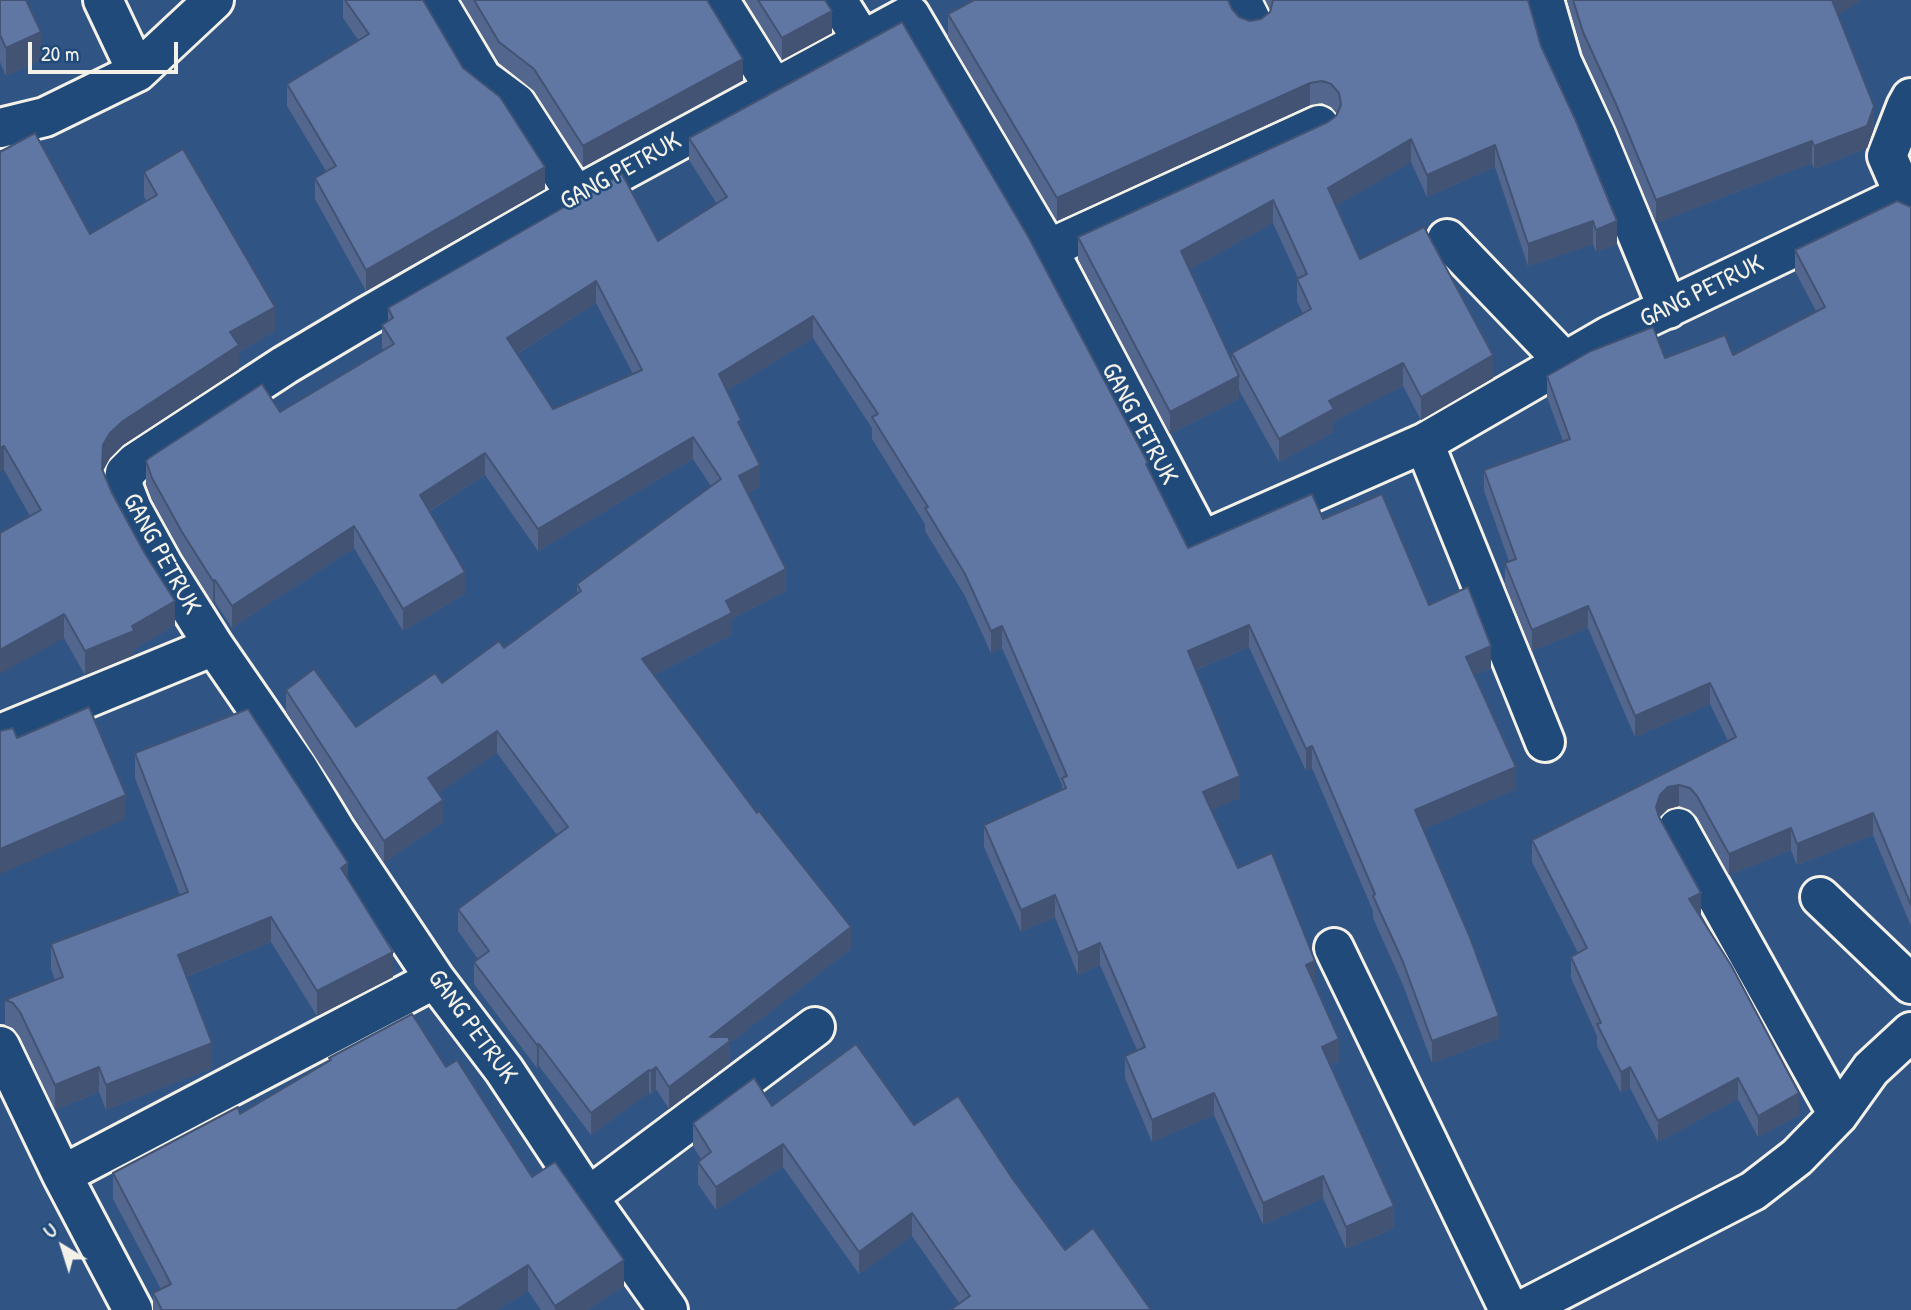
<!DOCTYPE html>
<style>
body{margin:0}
#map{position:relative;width:1911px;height:1310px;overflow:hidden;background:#305585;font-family:"Patrick Hand",sans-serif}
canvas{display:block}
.north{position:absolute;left:28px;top:1212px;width:70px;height:70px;-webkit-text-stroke:5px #1f4a7a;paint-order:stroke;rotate:322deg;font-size:19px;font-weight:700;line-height:28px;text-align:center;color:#f4f1e8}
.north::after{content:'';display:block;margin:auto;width:24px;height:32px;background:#f4f1e8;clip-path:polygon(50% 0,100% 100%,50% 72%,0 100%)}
.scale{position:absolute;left:28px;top:42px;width:150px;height:32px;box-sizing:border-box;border:4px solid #f4f1e8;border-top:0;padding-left:9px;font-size:21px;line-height:24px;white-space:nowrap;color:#f4f1e8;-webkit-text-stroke:5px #1f4a7a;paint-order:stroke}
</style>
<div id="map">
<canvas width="1911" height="1310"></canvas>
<div class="north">U</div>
<div class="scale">20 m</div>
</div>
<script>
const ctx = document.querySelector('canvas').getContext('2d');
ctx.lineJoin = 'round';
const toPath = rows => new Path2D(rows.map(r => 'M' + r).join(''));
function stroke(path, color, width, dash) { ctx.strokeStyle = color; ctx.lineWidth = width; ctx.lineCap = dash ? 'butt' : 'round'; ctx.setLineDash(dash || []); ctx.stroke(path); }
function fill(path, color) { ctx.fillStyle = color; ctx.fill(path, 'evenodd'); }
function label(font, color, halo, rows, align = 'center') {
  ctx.font = font + ' "Patrick Hand",sans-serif'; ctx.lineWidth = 5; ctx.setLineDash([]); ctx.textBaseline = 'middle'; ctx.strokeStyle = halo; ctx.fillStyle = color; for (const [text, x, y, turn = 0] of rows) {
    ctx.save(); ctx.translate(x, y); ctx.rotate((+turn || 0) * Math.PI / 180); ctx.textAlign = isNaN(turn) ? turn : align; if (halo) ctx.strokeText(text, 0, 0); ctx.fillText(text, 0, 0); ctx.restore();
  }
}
const minor = toPath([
 [103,0,137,72],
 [436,0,482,78,516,103,576,196],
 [719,0,774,88],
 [837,0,862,40],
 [1241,0,1252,22],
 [1544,0,1562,62,1596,135,1668,309],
 [0,128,45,117,137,72,214,0],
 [1904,195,1887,156,1906,107,1911,98],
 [1447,239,1564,361],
 [1048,249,1319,125],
 [1424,443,1545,742],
 [0,734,214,646],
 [1678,828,1838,1115],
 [1820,897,1911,984],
 [1334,948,1509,1310],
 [815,1027,588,1197,504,1070,435,979,336,831,298,768,214,646,163,565,132,509,123,486,125,473,135,463,285,365,364,318,576,196,910,15,1048,249,1202,541,1424,443,1609,336,1904,195,1911,207],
 [0,1046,62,1175,133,1310],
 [62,1175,435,979],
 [588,1197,668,1310],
 [1522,1310,1753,1191,1797,1157,1838,1115,1871,1069,1911,1032]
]);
stroke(minor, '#f4f1e8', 44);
stroke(minor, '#1f4a7a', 38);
fill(toPath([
 [0,0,41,60,6,76,0,62],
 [343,0,423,0,463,68,545,189,366,291,315,199,315,178,326,171,287,106,287,84,359,41,343,18],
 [461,0,707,0,743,80,583,167,534,91,499,63],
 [745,0,825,0,832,33,782,60],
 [1265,0,1528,0,1541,46,1617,244,1596,252,1593,244,1528,266,1495,167,1427,197,1411,162,1336,206,1360,259,1493,378,1421,420,1403,386,1334,421,1334,432,1279,462,1239,390,1239,399,1170,434,1078,259,1078,237,1328,122,1337,114,1331,107,1322,103,1310,105,1057,221,948,37,948,14,1232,9,1239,17,1250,21,1261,19,1270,12,1270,10],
 [1273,223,1298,278,1297,279,1297,301,1303,314,1232,353,1232,360,1190,269],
 [1567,0,1861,0,1838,15,1874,128,1867,148,1814,169,1812,163,1656,223,1616,127,1583,54],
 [689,138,1148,468,1188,548,1323,519,1429,605,1491,668,1474,675,1516,789,1424,829,1499,1038,1432,1063,1403,985,1373,918,1373,911,1312,768,1306,771,1249,647,1196,670,1240,798,1211,810,1238,868,1315,983,1314,983,1339,1061,1331,1065,1394,1228,1346,1249,1323,1198,1263,1225,1214,1115,1152,1142,1125,1078,1125,1056,1137,1050,1100,965,1078,975,1055,917,1021,932,984,847,984,825,1062,790,1062,785,1002,648,991,653,965,596,925,531,925,524,872,439,872,428,813,338,727,391,741,427,760,487,748,493,786,591,732,619,732,635,654,675,851,949,730,1043,730,1063,669,1109,656,1089,651,1094,649,1092,591,1135,539,1066,537,1068,474,984,474,962,478,959,458,931,458,909,557,835,497,753,438,793,443,822,384,863,286,712,286,690,356,727,442,683,504,648,577,594,577,584,711,486,693,459,538,551,485,475,430,511,465,594,403,631,354,548,232,628,215,602,213,603,182,554,152,500,146,484,146,461,280,412,384,350,382,348,382,325,388,322,388,308,658,241,717,204,689,160],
 [596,303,633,374,553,409,517,354],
 [0,152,90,234,146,201,144,196,144,172,275,331,239,352,239,369,123,445,110,458,103,471,112,493,175,625,134,649,134,655,85,675,64,638,30,516,4,470],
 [1911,207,1911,926,1873,835,1797,865,1791,850,1729,875,1697,817,1690,810,1679,806,1668,809,1659,818,1701,914,1699,915,1799,1115,1758,1137,1738,1099,1658,1142,1630,1088,1621,1093,1597,1046,1597,1036,1571,978,1571,957,1578,953,1532,862,1532,840,1728,741,1710,704,1635,737,1588,628,1532,651,1505,585,1505,563,1509,561,1484,491,1484,470,1563,441,1547,397,1547,376,1665,358,1733,355,1816,311,1795,271,1795,250],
 [135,753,348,879,393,977,317,1016,271,942,186,977,212,1068,106,1110,99,1092,55,1110,20,1037,13,1028,5,1025,5,1000,55,980,51,969,51,944,180,895,135,778],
 [329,1058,446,1067,532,1177,624,1286,587,1310,541,1310,528,1291,497,1310,153,1310,153,1293,161,1289,113,1199,113,1173,240,1114,329,1060],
 [772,1106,914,1125,1012,1178,1065,1250,1151,1310,959,1303,912,1236,859,1274,783,1167,716,1210,698,1184,698,1162,701,1159,693,1146,693,1123]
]), '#53668d');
fill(toPath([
 [1831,0,1861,0,1831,20],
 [832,11,832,33,782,60,782,38],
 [41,32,41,60,6,76,6,48],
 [743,59,743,80,583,167,583,146],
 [1310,83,1310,105,1057,221,1057,198],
 [1874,106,1874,128,1867,148,1814,169,1814,146],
 [1411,139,1411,162,1328,211,1328,188],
 [1812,141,1812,163,1656,223,1656,200],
 [1495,145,1495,167,1427,197,1427,175],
 [545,167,545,189,366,291,366,270],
 [1273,200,1273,223,1181,274,1181,251],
 [1593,221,1593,244,1528,266,1528,244],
 [1617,221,1617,244,1596,252,1596,230],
 [596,281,596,303,507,360,507,338],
 [275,307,275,331,239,352,239,369,123,445,110,458,103,470,102,493,103,445,110,433,123,421,230,332],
 [813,316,813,338,719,396,719,374],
 [1493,355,1493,378,1421,420,1421,397],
 [1403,363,1403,386,1334,421,1334,432,1279,462,1279,439,1329,401],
 [1239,376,1239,399,1170,434,1170,412],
 [693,437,693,459,538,551,538,529],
 [4,446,4,470,0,472,0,448],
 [485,453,485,475,420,517,420,495],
 [760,465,760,487,739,498,739,476],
 [354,526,354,548,232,628,232,606],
 [786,569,786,591,732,619,732,635,642,681,642,659,726,601],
 [465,572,465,594,403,631,403,609],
 [215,580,215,602,213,603,213,581],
 [175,601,175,625,134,649,134,655,85,675,85,651,132,626],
 [1588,606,1588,628,1532,651,1532,630],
 [64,614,64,638,0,674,0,650],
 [1249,625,1249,647,1188,673,1188,651],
 [1002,626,1002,648,991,653,991,631],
 [1491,646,1491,668,1466,679,1466,657],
 [1710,683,1710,704,1635,737,1635,716],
 [497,731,497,753,428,800,428,778],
 [1312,746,1312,768,1306,771,1306,749],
 [1516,767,1516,789,1415,833,1415,810],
 [1240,776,1240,798,1203,814,1203,792],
 [1679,785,1679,806,1668,809,1660,816,1656,828,1656,807,1660,795,1668,787],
 [126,795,126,819,0,874,0,849],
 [443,800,443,822,384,863,384,841],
 [1873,813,1873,835,1797,865,1797,844],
 [1791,828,1791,850,1729,875,1729,854],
 [348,863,348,888,341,868],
 [1701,893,1701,914,1689,920,1689,899],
 [1055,895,1055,917,1021,932,1021,910],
 [271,917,271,942,178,980,178,955],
 [851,927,851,949,730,1043,730,1063,669,1109,669,1087,710,1037],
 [1100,943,1100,965,1078,975,1078,953],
 [393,952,393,977,317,1016,317,991],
 [1315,961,1315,983,1306,987,1306,965],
 [1499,1016,1499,1038,1432,1063,1432,1041],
 [1339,1039,1339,1061,1322,1069,1322,1047],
 [212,1043,212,1068,106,1110,106,1085],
 [539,1044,539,1066,537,1068,537,1045],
 [99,1067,99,1092,55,1110,55,1085],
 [656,1067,656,1089,651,1094,651,1071],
 [1630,1067,1630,1088,1621,1093,1621,1072],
 [649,1070,649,1092,591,1135,591,1113],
 [1738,1078,1738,1099,1658,1142,1658,1121],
 [1214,1093,1214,1115,1152,1142,1152,1120],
 [1799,1093,1799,1115,1758,1137,1758,1116],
 [783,1144,783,1167,716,1210,716,1187],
 [1323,1176,1323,1198,1263,1225,1263,1203],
 [1394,1206,1394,1228,1346,1249,1346,1227],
 [912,1213,912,1236,859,1274,859,1252],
 [624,1260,624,1286,587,1310,555,1310,555,1306],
 [528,1265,528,1291,497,1310,456,1310]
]), '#435373');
const building = toPath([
 [0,0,26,0,41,32,6,48,0,35,0,0],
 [345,0,423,0,463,68,500,97,545,167,366,270,315,178,336,166,287,84,369,34,345,0],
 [474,0,707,0,743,59,583,146,534,69,499,42,474,0],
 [758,0,825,0,832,11,782,38,758,0],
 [974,0,1228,0,1232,9,1239,17,1250,21,1261,19,1270,12,1273,0,1528,0,1541,46,1576,121,1617,221,1596,230,1593,221,1528,244,1495,145,1427,175,1411,139,1328,188,1360,259,1424,227,1493,355,1421,397,1403,363,1329,401,1334,409,1279,439,1232,353,1311,309,1297,279,1307,274,1273,200,1181,251,1239,376,1170,412,1078,237,1328,122,1336,116,1341,105,1339,93,1331,84,1322,81,1310,83,1057,198,948,14,974,0],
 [1573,0,1832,0,1874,106,1867,126,1814,146,1812,141,1656,200,1616,104,1583,32,1573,0],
 [902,22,1029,238,1148,463,1146,464,1188,548,1312,494,1323,519,1382,494,1429,605,1468,587,1491,646,1466,657,1516,767,1415,810,1469,935,1499,1016,1432,1041,1403,962,1373,896,1375,894,1312,746,1306,749,1249,625,1188,651,1240,776,1203,792,1238,868,1272,853,1315,961,1306,965,1339,1039,1322,1047,1394,1206,1346,1227,1323,1176,1263,1203,1214,1093,1152,1120,1125,1056,1145,1047,1100,943,1078,953,1055,895,1021,910,984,825,1066,788,1062,778,1067,776,1002,626,991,631,965,574,925,508,928,507,872,417,878,414,813,316,719,374,741,420,738,422,760,465,739,476,786,569,726,601,732,613,642,659,757,813,759,811,851,927,710,1037,728,1037,730,1041,669,1087,656,1067,651,1071,649,1070,591,1113,539,1044,537,1045,474,962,489,951,458,909,568,827,497,731,428,778,443,800,384,841,286,690,314,669,356,727,435,673,442,683,499,641,504,648,581,591,577,584,721,479,693,437,538,529,485,453,420,495,465,572,403,609,354,526,232,606,215,580,213,581,182,532,152,478,146,461,149,458,262,384,280,412,394,344,382,325,393,318,388,308,622,174,658,241,727,197,689,138,902,22],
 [596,281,642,370,553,409,507,338,596,281],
 [35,133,90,234,157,195,144,172,183,149,275,307,230,332,239,345,123,421,110,433,103,445,102,469,112,493,144,552,175,601,132,626,134,631,85,651,64,614,0,650,0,533,41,510,4,446,0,448,0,152,35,133],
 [1897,201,1911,207,1911,905,1873,813,1797,844,1791,828,1729,854,1697,796,1690,788,1679,785,1668,787,1660,795,1656,807,1659,817,1701,893,1689,899,1731,965,1799,1093,1758,1116,1738,1078,1658,1121,1630,1067,1621,1072,1597,1024,1601,1023,1571,957,1587,948,1532,840,1736,737,1710,683,1635,716,1588,606,1532,630,1505,563,1516,559,1484,470,1570,439,1547,376,1591,351,1653,327,1665,358,1725,335,1733,355,1825,307,1795,250,1897,201],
 [89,707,126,795,0,849,0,731,13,728,17,738,89,707],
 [248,709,348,863,341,868,393,952,317,991,271,917,178,955,212,1043,106,1085,99,1067,55,1085,20,1012,13,1003,5,1000,63,977,51,944,188,892,135,753,248,709],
 [412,1014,446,1067,457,1060,532,1177,555,1162,624,1260,555,1306,528,1265,456,1310,162,1310,153,1293,171,1284,113,1173,238,1107,240,1114,331,1060,329,1058,412,1014],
 [856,1044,914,1125,958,1096,1012,1178,1065,1250,1093,1228,1151,1310,950,1310,970,1296,912,1213,859,1252,783,1144,716,1187,698,1162,711,1152,693,1123,754,1078,772,1106,856,1044]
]);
fill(building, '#6077a4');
stroke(building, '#435373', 2);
label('26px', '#f4f1e8', '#1f4a7a', [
 ["GANG PETRUK",621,172,-29],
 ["GANG PETRUK",1702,292,-26],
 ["GANG PETRUK",1139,424,62],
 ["GANG PETRUK",161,554,61],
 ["GANG PETRUK",472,1027,54]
]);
</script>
